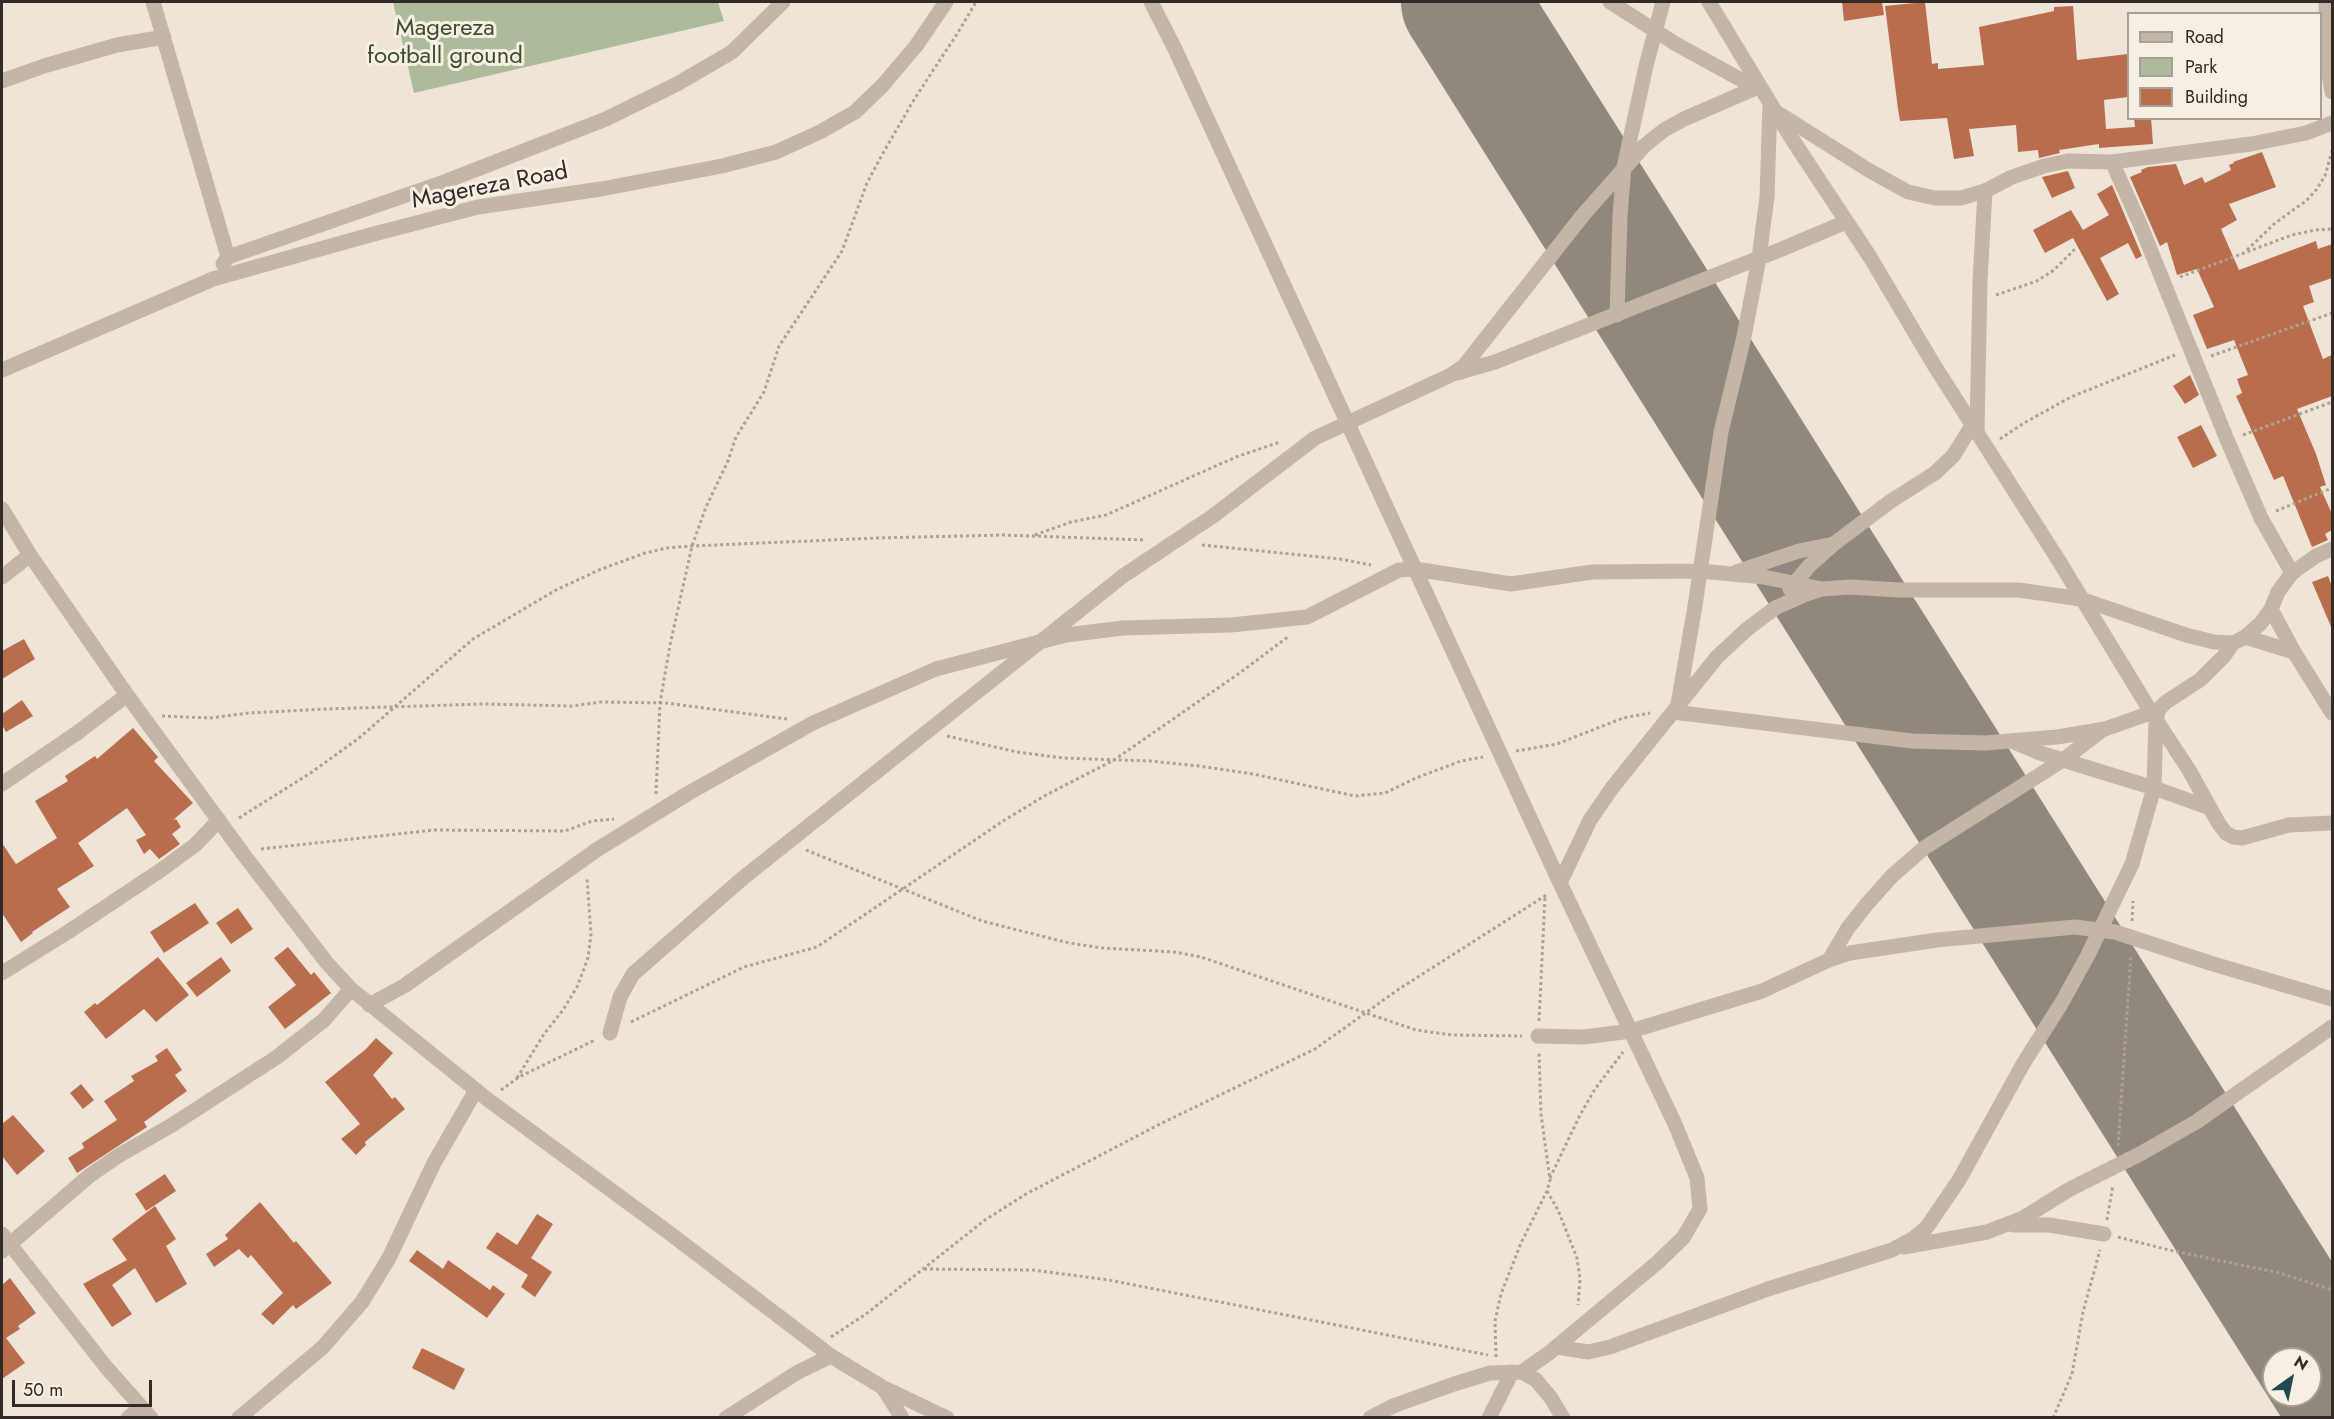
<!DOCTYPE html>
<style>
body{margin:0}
#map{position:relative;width:2334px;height:1419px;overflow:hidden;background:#eee5d8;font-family:Jost,sans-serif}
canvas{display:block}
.frame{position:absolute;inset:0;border:3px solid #312a26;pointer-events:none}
.legend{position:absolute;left:2127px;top:12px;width:195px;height:108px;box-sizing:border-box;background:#f6efe4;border:2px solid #a7a098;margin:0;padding:8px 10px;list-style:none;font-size:18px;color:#312a26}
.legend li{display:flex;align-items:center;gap:12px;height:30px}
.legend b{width:30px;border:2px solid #a7a098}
.north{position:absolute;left:2262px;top:1347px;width:60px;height:60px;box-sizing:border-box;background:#f6efe4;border:2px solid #a7a098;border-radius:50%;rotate:33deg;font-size:16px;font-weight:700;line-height:24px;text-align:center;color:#312a26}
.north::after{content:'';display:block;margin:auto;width:21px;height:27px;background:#20484e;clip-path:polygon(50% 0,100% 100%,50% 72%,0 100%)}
.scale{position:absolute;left:12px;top:1380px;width:140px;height:27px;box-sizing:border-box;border:3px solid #312a26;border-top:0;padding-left:8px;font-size:18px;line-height:21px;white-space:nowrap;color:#312a26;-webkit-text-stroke:4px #f6efe4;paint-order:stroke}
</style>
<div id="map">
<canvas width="2334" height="1419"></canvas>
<div class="frame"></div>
<ul class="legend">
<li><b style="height:8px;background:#c4b6a6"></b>Road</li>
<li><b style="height:16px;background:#aebb9a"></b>Park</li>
<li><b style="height:16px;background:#b86e4c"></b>Building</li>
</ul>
<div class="north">N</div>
<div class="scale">50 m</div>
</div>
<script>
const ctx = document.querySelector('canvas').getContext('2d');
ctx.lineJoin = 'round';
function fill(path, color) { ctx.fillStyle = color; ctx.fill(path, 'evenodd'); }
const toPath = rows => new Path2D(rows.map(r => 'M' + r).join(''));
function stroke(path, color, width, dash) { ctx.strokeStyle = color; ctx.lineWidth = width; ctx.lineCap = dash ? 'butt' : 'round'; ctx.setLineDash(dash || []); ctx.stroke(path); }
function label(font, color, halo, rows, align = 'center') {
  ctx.font = font + ' Jost,sans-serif'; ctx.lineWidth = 6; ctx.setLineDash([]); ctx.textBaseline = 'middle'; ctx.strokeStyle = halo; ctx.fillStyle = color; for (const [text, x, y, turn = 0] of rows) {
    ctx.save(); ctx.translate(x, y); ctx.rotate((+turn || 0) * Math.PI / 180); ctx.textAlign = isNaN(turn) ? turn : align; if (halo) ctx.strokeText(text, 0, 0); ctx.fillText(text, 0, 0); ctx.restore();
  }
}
fill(toPath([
 [393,2,718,2,724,21,414,93]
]), '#aebb9a');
stroke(toPath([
 [1464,2,2332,1380]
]), '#90887f', 126);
fill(toPath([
 [1842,2,1882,2,1884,15,1844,21],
 [1925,2,1932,64,1938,63,1938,69,1984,65,1979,27,2054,11,2054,7,2073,6,2077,60,2128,54,2128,97,2104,100,2106,129,2135,127,2134,118,2151,118,2153,144,2099,148,2099,144,2059,150,2060,153,2039,158,2038,150,2018,152,2016,125,1969,129,1974,156,1954,159,1947,118,1900,121,1898,109,1885,6],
 [2262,152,2276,187,2229,204,2237,220,2221,229,2239,270,2316,241,2318,249,2332,244,2332,278,2309,286,2314,302,2303,306,2323,359,2332,355,2332,396,2297,409,2316,454,2326,485,2320,487,2332,514,2332,530,2325,534,2328,540,2312,547,2283,476,2274,480,2236,396,2242,393,2237,379,2248,375,2234,340,2207,349,2193,315,2214,307,2197,269,2177,275,2167,242,2160,246,2130,177,2142,172,2141,170,2148,167,2176,164,2184,185,2202,177,2205,183,2231,170,2229,165,2234,163,2233,162],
 [2068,171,2075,188,2052,198,2042,177],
 [2112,185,2142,256,2136,259,2128,243,2100,258,2119,294,2107,301,2073,238,2045,253,2033,230,2071,210,2083,230,2109,215,2097,194],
 [2190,375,2199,395,2185,404,2173,386],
 [2201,425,2217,456,2193,468,2177,437],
 [2328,576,2332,586,2332,629,2312,582],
 [24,639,35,659,2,679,2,651],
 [22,700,33,716,6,732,2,725,2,714],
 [133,728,158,757,154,761,193,803,173,820,176,819,181,827,172,834,180,844,159,859,150,849,144,854,136,840,146,835,127,808,78,843,94,866,57,889,70,907,32,932,33,933,21,942,2,913,2,843,16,864,57,838,35,801,68,781,65,776,95,756,97,759],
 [195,903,209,923,164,953,150,932],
 [238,908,253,929,231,944,216,923],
 [288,947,311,975,314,972,331,993,285,1029,268,1007,296,985,274,958],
 [158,957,189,995,156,1022,144,1009,106,1039,84,1012,95,1003,97,1005],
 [221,957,231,971,197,997,186,983],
 [376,1038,393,1053,373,1075,392,1099,395,1097,405,1109,365,1142,366,1145,356,1155,341,1139,360,1124,325,1082,366,1049],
 [167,1048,182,1070,175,1075,187,1091,144,1122,147,1127,77,1173,68,1158,84,1148,82,1143,117,1120,104,1101,134,1081,131,1076,158,1061,155,1056],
 [81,1084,94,1100,83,1109,70,1093],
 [13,1115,45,1151,17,1175,2,1156,2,1124],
 [165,1174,176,1191,146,1211,135,1194],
 [260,1202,294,1243,296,1241,332,1283,296,1309,293,1305,273,1325,261,1314,283,1293,251,1255,248,1258,239,1249,214,1267,206,1254,228,1239,225,1235],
 [155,1206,176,1239,166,1246,187,1284,156,1303,135,1268,112,1285,132,1314,112,1327,83,1284,127,1260,112,1239],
 [537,1214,553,1224,531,1258,552,1272,535,1297,521,1287,528,1275,486,1248,497,1232,517,1245],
 [417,1250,443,1269,448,1260,490,1290,493,1285,505,1294,487,1318,409,1261],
 [10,1278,36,1313,18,1326,20,1329,6,1338,25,1363,2,1379,2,1285],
 [422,1348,465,1369,454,1390,412,1368]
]), '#b86e4c');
stroke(toPath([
 [2247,250,2274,224,2307,200,2316,190,2325,176,2332,151],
 [2180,277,2292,235,2315,230,2332,229],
 [1996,295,2037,281,2054,270,2076,248],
 [2211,356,2332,313],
 [2243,435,2332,402],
 [2000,439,2024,423,2071,397,2175,355],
 [2276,511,2332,488],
 [1035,535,1071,522,1106,515,1236,457,1280,442],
 [1202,545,1340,559,1371,565],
 [162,716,210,718,249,713,326,709,483,704,572,706,601,702,666,703,787,719],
 [947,736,1017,752,1063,758,1150,761,1199,766,1253,774,1355,796,1385,793,1416,778,1461,761,1483,757],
 [1516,751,1557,744,1623,718,1650,713],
 [656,794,660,703,670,645,692,546,706,507,728,461,736,437,764,392,779,346,842,251,867,183,883,153,915,98,957,34,976,2],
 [239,818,312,772,359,738,473,639,556,590,599,570,645,553,667,548,692,546,877,538,1003,535,1145,540],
 [261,849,434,830,565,831,592,821,614,819],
 [806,850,982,921,1069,943,1102,948,1175,952,1201,957,1416,1030,1452,1035,1522,1036],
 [2132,921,2133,901],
 [1539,1021,1545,897],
 [631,1022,744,967,817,947,1003,821,1046,795,1114,760,1241,672,1289,636],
 [517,1078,544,1034,563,1010,577,987,588,958,591,934,587,878],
 [501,1090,519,1077,595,1040],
 [2118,1146,2131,955],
 [1550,1178,1580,1115,1595,1089,1623,1052],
 [1547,1191,1558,1210,1577,1258,1580,1279,1578,1305],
 [2107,1220,2113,1185],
 [2118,1237,2169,1250,2280,1273,2332,1290],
 [924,1269,1033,1270,1109,1280,1488,1355],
 [831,1337,866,1314,985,1220,1026,1194,1160,1124,1315,1049,1399,989,1548,894],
 [1496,1357,1495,1321,1501,1294,1521,1243,1547,1191,1550,1180,1541,1114,1539,1051],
 [2053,1418,2072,1374,2083,1312,2100,1250]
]), '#b0a090', 3, [3, 3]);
stroke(toPath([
 [153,2,228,257,223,264],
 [1151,2,1174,47,1560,883,1675,1124,1697,1178,1700,1209,1683,1238,1658,1262,1549,1353,1522,1372],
 [1610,2,1676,44,1756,88],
 [1709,2,1792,139,1870,257,1934,365,2059,561,2151,712,2189,770,2219,824,2226,833,2233,837,2242,838,2289,825,2332,823],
 [2326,2,2328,67,2332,92],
 [2,81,44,66,117,45,164,37],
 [1778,113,1870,171,1908,192,1935,198,1961,198,1985,191,2012,177,2044,166,2068,161,2112,162,2251,144,2306,133,2332,123],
 [2112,162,2140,224,2228,442,2261,518,2292,573],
 [228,257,444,182,606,119,677,84,732,52,783,2],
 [1617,315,1620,215,1624,167,1646,66,1663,2],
 [2,370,213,279,370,235,478,207,601,189,722,166,776,152,820,132,855,112,882,86,916,46,946,2],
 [1457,373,1495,362,1782,249,1846,222],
 [1977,431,1980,281,1985,191],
 [2,509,30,555,127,695,244,855,327,963,351,989,487,1099,668,1232,831,1356,882,1387,947,1418],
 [1736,572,1799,551,1834,544],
 [2,577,30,555],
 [1790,589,1809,566,1835,543,1891,501,1935,473,1953,456,1973,424],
 [2271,609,2294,652,2332,713],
 [2245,637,2294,652],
 [1678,704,1695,606,1721,432,1744,337,1759,258,1767,197,1770,103],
 [1673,712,1912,741,1985,743,2057,737,2105,729,2159,710],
 [2014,742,2040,753,2154,788,2210,808],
 [2,784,77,733,127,695],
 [1560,883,1590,820,1612,788,1717,657,1746,630,1775,608,1804,595,1822,589,1850,587,1899,590,2019,590,2081,599,2186,635,2214,642,2233,643,2245,637,2261,623,2271,609,2278,592,2292,573,2316,556,2332,549],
 [1829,960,1848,928,1867,904,1892,876,1924,848,2063,760,2101,731],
 [2,973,68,932,161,870,195,845,219,820],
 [369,1005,404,986,598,849,687,794,813,723,936,669,1066,635,1123,628,1231,625,1307,617,1399,570,1415,569,1511,584,1592,572,1700,571,1764,577,1822,589],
 [610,1033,620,997,633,974,743,878,1123,576,1213,516,1315,438,1451,375,1464,366,1583,215,1644,146,1664,130,1684,119,1760,86],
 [1538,1036,1584,1037,1631,1031,1762,991,1829,960,1850,953,1937,940,2075,927,2115,932,2210,963,2332,999],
 [2013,1225,2049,1225,2104,1234],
 [2,1234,106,1367,151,1418],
 [1904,1247,1987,1232,2023,1218,2070,1189,2140,1154,2196,1122,2332,1027],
 [2,1251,89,1176,118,1156,172,1125,277,1057,324,1020,351,989],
 [1557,1347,1588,1352,1610,1347,1768,1289,1892,1250,1914,1238,1927,1227,1959,1180,2023,1064,2061,1004,2088,955,2132,864,2154,788,2156,719,2159,709,2166,702,2200,680,2224,656,2233,643],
 [884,1389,902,1418],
 [128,1418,141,1407],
 [239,1418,323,1347,362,1302,389,1258,434,1163,476,1090],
 [726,1418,798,1372,831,1356],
 [1370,1418,1393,1406,1454,1384,1490,1373,1522,1372,1536,1380,1551,1398,1563,1418],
 [1489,1418,1512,1372]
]), '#c4b6a6', 15);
label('24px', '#3f4d2d', '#f6efe4', [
 ["Magereza",445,29],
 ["football ground",445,57]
]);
label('24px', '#312a26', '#f6efe4', [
 ["Magereza Road",490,187,-11]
]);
</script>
